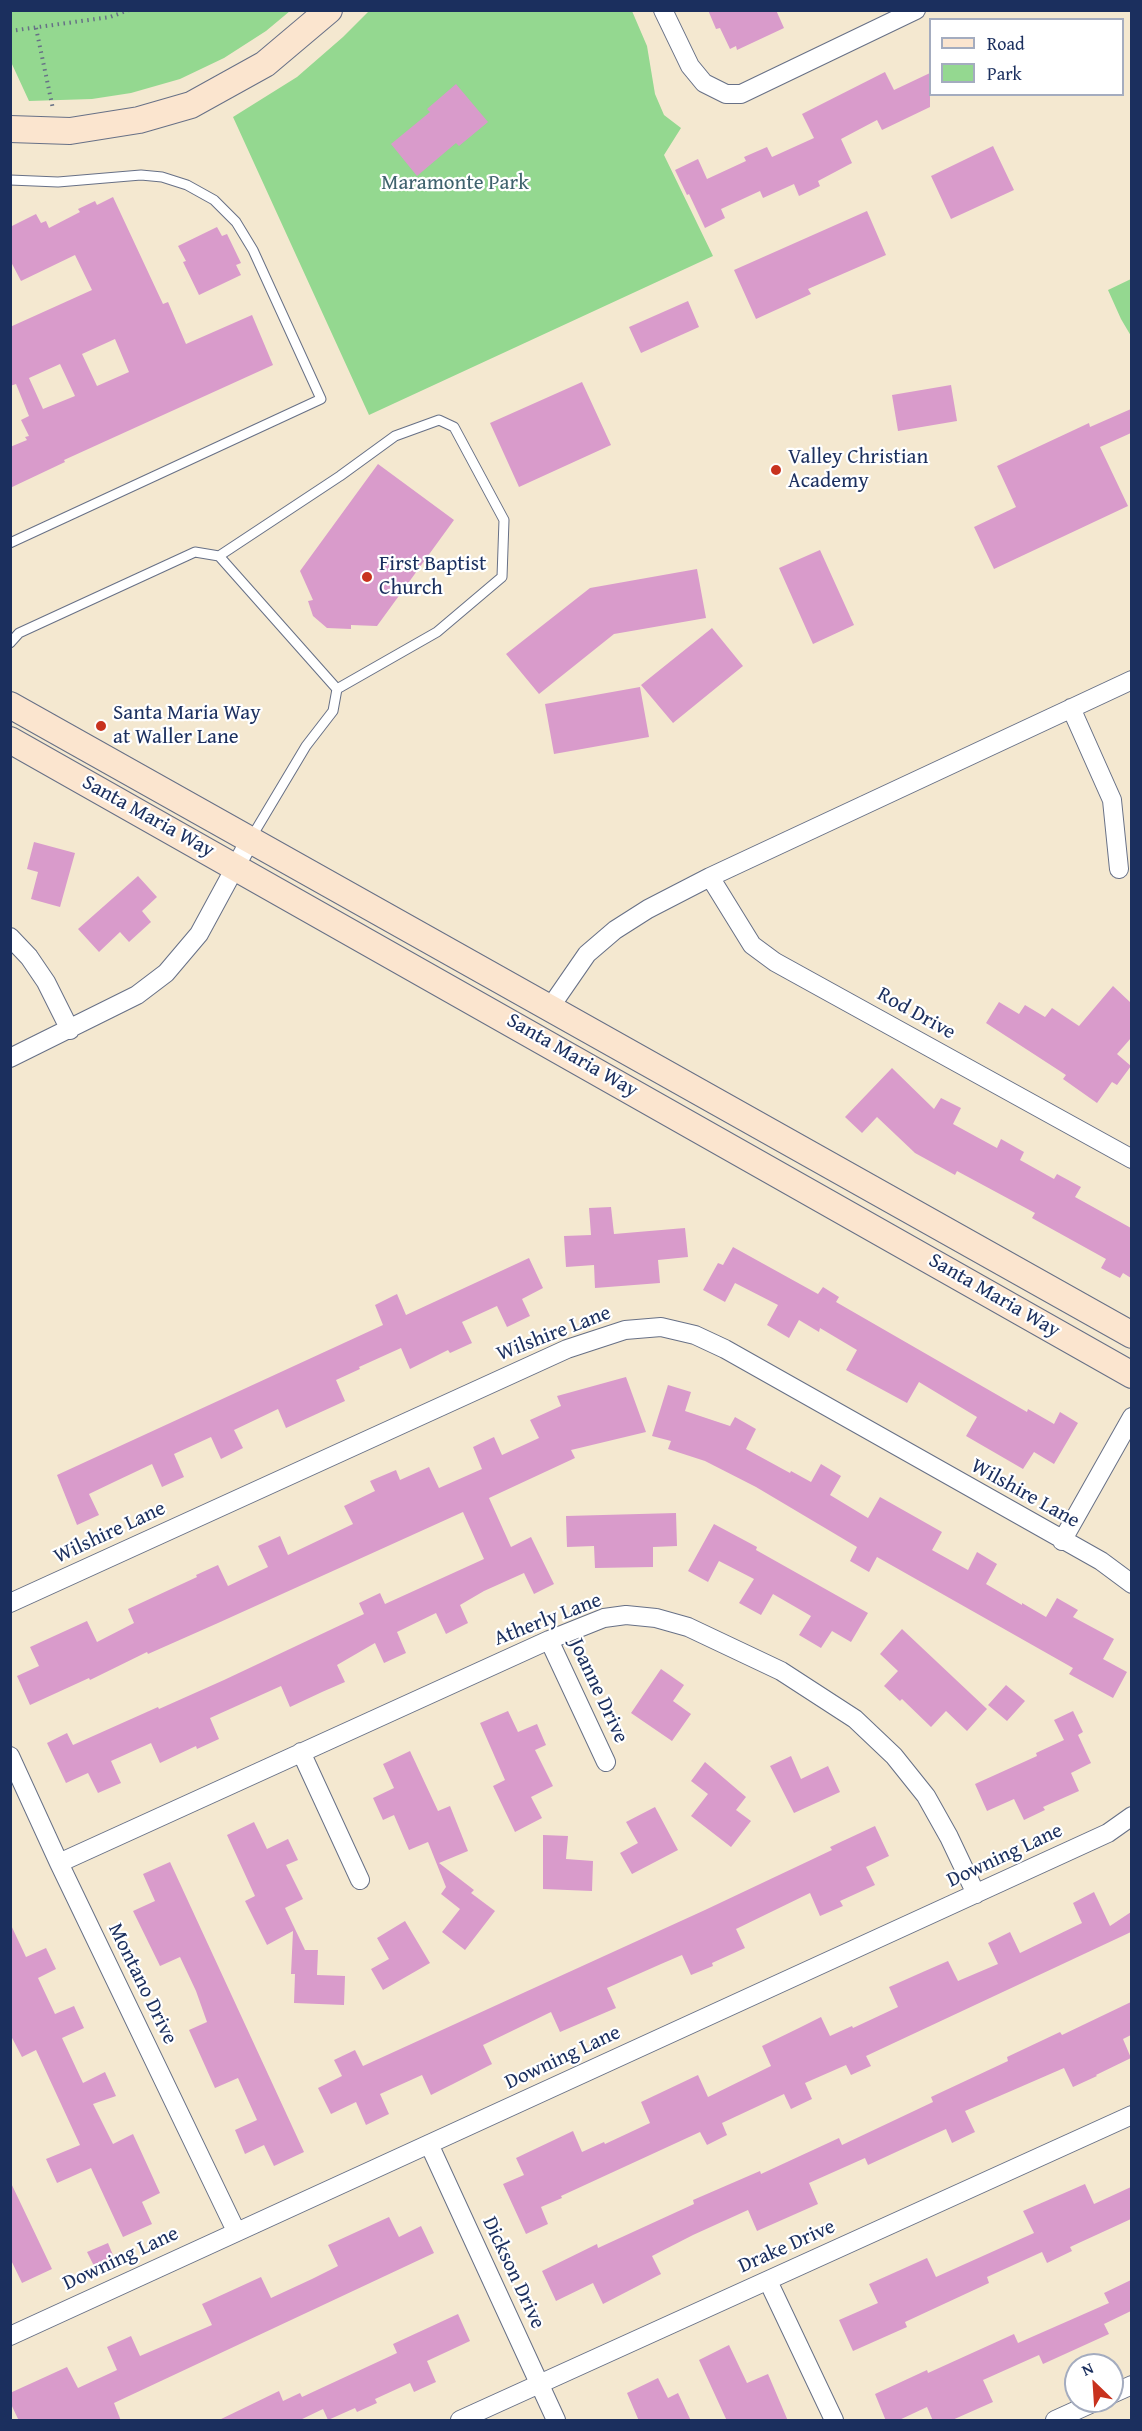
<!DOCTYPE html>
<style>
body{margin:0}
#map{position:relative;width:1142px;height:2431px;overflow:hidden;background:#f4e8d0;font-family:"Gentium Book Plus",serif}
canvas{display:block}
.frame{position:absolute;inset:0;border:12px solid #1b2f5e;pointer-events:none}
.legend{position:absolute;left:929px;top:18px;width:195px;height:78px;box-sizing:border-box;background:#fff;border:2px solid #a4acbf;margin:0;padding:8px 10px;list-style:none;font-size:18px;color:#1b2f5e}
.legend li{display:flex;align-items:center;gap:12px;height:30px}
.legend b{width:30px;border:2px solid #a4acbf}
.north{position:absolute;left:1064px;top:2353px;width:60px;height:60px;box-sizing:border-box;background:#fff;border:2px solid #a4acbf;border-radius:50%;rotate:335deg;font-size:16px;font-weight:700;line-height:24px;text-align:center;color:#1b2f5e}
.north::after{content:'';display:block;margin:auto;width:21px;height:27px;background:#c8321e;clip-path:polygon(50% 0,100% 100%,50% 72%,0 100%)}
</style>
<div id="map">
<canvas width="1142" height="2431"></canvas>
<div class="frame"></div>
<ul class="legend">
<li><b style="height:8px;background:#fbe5cf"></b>Road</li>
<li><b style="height:16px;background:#94d890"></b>Park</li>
</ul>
<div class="north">N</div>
</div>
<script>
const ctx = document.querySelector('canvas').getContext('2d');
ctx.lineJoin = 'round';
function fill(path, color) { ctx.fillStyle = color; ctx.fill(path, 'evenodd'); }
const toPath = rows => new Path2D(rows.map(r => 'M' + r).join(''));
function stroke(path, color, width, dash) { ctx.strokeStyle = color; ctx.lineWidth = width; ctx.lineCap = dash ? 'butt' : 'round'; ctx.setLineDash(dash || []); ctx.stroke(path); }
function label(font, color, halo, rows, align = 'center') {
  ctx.font = font + ' "Gentium Book Plus",serif'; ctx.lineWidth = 4.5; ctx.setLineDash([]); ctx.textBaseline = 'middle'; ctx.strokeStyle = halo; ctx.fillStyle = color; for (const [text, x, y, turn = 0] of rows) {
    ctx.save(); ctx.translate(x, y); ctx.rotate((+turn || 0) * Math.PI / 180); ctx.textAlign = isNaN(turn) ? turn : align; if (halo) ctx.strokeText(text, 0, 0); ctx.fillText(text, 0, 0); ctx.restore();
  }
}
fill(toPath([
 [10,11,11,10,290,11,266,31,224,58,180,79,131,93,92,99,29,101,11,62],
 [369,11,632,11,647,46,655,94,664,115,681,128,664,155,713,256,369,415,233,117,297,77,343,37],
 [1131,279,1131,336,1121,319,1108,290]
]), '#94d890');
fill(toPath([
 [708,10,776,10,784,28,737,50,736,46,730,49,720,28,716,29],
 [885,72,894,90,930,73,930,107,882,130,877,120,841,139,852,163,818,181,820,186,799,196,794,184,763,198,760,191,721,209,725,218,705,228,689,194,687,195,675,170,698,159,707,179,746,161,744,157,767,147,772,157,814,138,802,114],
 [456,84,488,122,459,146,456,143,417,176,391,144,430,112,427,109],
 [993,146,1014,190,951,219,931,176],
 [113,197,163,304,168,302,186,344,252,315,273,365,64,460,65,462,10,488,10,447,27,440,25,437,29,436,21,420,29,416,16,384,10,386,10,327,92,290,75,255,21,281,10,260,10,227,36,214,41,223,46,221,49,228,80,212,78,209,95,201,97,205],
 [115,339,129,372,97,386,82,354],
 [60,364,75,396,43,409,29,378],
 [867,211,886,255,808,289,811,294,756,319,734,270],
 [217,227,222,236,227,234,241,263,236,265,241,275,199,295,183,262,186,261,178,246],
 [688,301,699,327,641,353,629,327],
 [582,382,611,445,519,487,490,423],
 [951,385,957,421,898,431,892,395],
 [1131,409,1131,433,1100,447,1128,506,994,569,974,527,1016,507,997,466,1089,423,1090,427],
 [378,464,454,520,377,626,351,625,351,629,327,628,313,616,308,601,313,600,300,571],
 [820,550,854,625,813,644,779,568],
 [697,569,706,618,614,634,539,694,506,654,590,588],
 [712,628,743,666,673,723,641,685],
 [640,687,649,737,554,754,545,704],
 [34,842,75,853,60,907,31,899,38,872,27,869],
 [138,876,157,897,142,911,151,922,129,942,120,932,99,952,78,929],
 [1113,986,1131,1003,1131,1038,1117,1054,1131,1066,1117,1085,1112,1082,1097,1103,1063,1079,1066,1075,986,1023,999,1002,1019,1014,1025,1005,1045,1017,1052,1008,1079,1026],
 [892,1068,934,1109,941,1098,961,1108,953,1124,997,1148,1001,1139,1024,1152,1020,1160,1054,1179,1057,1174,1081,1187,1075,1197,1131,1228,1131,1278,1123,1273,1120,1278,1101,1268,1106,1259,1032,1218,1035,1213,957,1171,955,1175,915,1153,877,1117,862,1133,845,1117],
 [611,1207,614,1234,685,1228,688,1257,658,1260,660,1283,595,1288,594,1265,566,1267,564,1236,591,1235,589,1208],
 [733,1247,818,1294,823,1287,839,1297,836,1302,1027,1412,1028,1409,1054,1424,1060,1412,1078,1423,1054,1464,1034,1452,1023,1469,966,1436,977,1417,919,1382,907,1403,846,1370,857,1350,820,1328,819,1332,799,1320,789,1338,767,1325,778,1305,735,1283,725,1302,703,1290,718,1263,723,1265],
 [529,1258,543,1288,522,1299,530,1316,507,1327,497,1306,462,1322,472,1343,450,1353,448,1350,410,1369,401,1348,359,1367,360,1369,336,1380,345,1401,286,1428,278,1409,234,1430,243,1448,221,1459,211,1437,174,1454,184,1477,162,1487,152,1464,114,1482,89,1494,99,1515,77,1525,57,1475,383,1325,375,1305,397,1294,406,1315],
 [626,1377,646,1432,571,1450,575,1458,489,1498,511,1547,531,1537,554,1584,534,1594,524,1573,484,1591,460,1605,468,1623,446,1634,436,1613,397,1632,406,1653,384,1663,375,1643,337,1665,345,1682,322,1692,290,1707,281,1686,210,1718,219,1739,197,1749,196,1746,160,1763,151,1743,111,1761,121,1783,98,1793,88,1773,66,1783,47,1743,67,1733,73,1745,158,1707,159,1709,224,1680,364,1614,359,1603,380,1593,385,1604,484,1559,463,1512,218,1623,148,1654,147,1652,90,1680,89,1678,30,1705,17,1676,39,1666,30,1647,87,1621,97,1642,134,1623,128,1609,197,1577,196,1575,218,1565,228,1586,268,1567,258,1546,280,1536,288,1555,353,1524,344,1506,375,1491,370,1481,396,1470,400,1480,429,1467,439,1488,482,1469,473,1447,494,1437,502,1455,539,1438,530,1420,561,1406,557,1396],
 [668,1385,691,1392,685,1411,730,1426,735,1417,756,1429,746,1449,790,1473,791,1471,811,1482,821,1464,841,1476,830,1495,868,1518,880,1497,942,1532,932,1550,968,1570,977,1552,997,1564,986,1584,1022,1605,1022,1603,1046,1617,1057,1598,1078,1610,1073,1617,1114,1639,1103,1659,1127,1672,1113,1698,1069,1674,1073,1668,877,1557,869,1572,850,1561,857,1547,756,1487,705,1461,668,1449,671,1441,652,1436],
 [676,1513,677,1546,653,1547,653,1567,595,1568,594,1546,567,1547,566,1516],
 [714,1524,757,1547,756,1550,868,1613,851,1642,832,1631,821,1648,799,1635,811,1616,773,1594,761,1615,739,1603,754,1579,719,1561,708,1582,688,1571],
 [902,1629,987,1709,967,1731,946,1711,931,1727,902,1699,900,1701,884,1686,898,1671,880,1654],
 [661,1669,684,1685,673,1701,691,1714,672,1741,631,1713],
 [1006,1685,1025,1701,1007,1721,988,1705],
 [508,1711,518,1732,537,1724,546,1745,535,1750,553,1786,531,1797,542,1818,515,1832,493,1786,505,1780,480,1723],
 [1073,1711,1083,1732,1078,1735,1091,1763,1071,1773,1079,1791,1043,1807,1045,1810,1024,1820,1014,1799,987,1811,975,1784,1037,1756,1036,1753,1064,1740,1054,1720],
 [410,1751,438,1811,450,1806,468,1851,439,1863,474,1890,471,1893,495,1911,465,1950,442,1932,460,1909,441,1894,446,1887,428,1842,409,1850,394,1815,383,1820,373,1798,394,1788,383,1764],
 [791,1756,801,1779,828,1766,840,1792,794,1813,770,1766],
 [705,1762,746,1797,736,1810,751,1821,731,1847,691,1816,708,1794,691,1781],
 [655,1807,678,1850,632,1874,620,1853,638,1843,626,1822],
 [254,1822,267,1849,288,1839,298,1860,286,1865,303,1899,285,1908,305,1950,318,1950,317,1975,345,1976,344,2005,294,2003,295,1974,291,1974,293,1931,267,1945,245,1901,255,1896,227,1835],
 [875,1826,889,1856,866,1867,875,1885,840,1901,843,1906,820,1916,810,1893,736,1929,745,1948,712,1963,713,1966,691,1975,682,1955,661,1964,607,1988,616,2008,560,2032,551,2012,483,2045,492,2064,453,2084,431,2095,422,2075,380,2094,389,2114,366,2125,356,2102,331,2114,318,2088,342,2076,334,2060,355,2050,363,2066,705,1910,832,1850,830,1847],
 [543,1835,568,1836,566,1859,593,1861,592,1891,543,1889],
 [170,1862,304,2152,274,2166,264,2145,245,2154,235,2130,257,2120,238,2078,215,2088,189,2030,207,2022,196,1991,180,1957,160,1966,133,1911,155,1901,143,1874],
 [1094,1892,1110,1926,1131,1912,1131,1932,866,2056,871,2066,851,2075,846,2065,805,2083,812,2099,791,2109,784,2094,722,2123,727,2135,707,2145,700,2132,561,2196,562,2198,541,2207,548,2224,526,2234,503,2184,524,2175,516,2158,573,2131,582,2152,604,2142,605,2144,650,2123,641,2102,698,2075,708,2097,771,2066,762,2046,799,2028,821,2017,830,2036,852,2026,853,2028,898,2007,889,1987,925,1971,948,1961,958,1981,998,1964,988,1943,1010,1932,1020,1953,1082,1923,1073,1903],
 [405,1921,430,1963,383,1990,371,1969,389,1959,377,1938],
 [10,1923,26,1957,46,1948,56,1969,38,1978,55,2014,74,2006,84,2028,62,2038,83,2083,105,2072,116,2096,93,2104,113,2144,133,2134,160,2193,142,2202,152,2224,123,2237,91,2168,57,2183,46,2159,80,2145,36,2050,22,2057,10,2034],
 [1131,2002,1131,2035,1123,2039,1131,2058,1096,2075,1097,2076,1073,2087,1064,2068,965,2111,975,2132,952,2143,946,2129,868,2165,865,2158,809,2183,818,2204,757,2231,748,2210,693,2235,652,2256,661,2274,603,2304,593,2283,556,2301,542,2271,597,2244,598,2248,694,2204,693,2200,760,2171,761,2174,839,2138,842,2145,933,2102,931,2097,1008,2061,1007,2057,1060,2032,1062,2035],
 [10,2181,52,2269,22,2283,10,2258],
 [1085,2184,1094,2204,1131,2187,1131,2219,1070,2247,1072,2251,1047,2263,1042,2252,987,2277,989,2283,905,2322,907,2327,853,2351,839,2320,878,2303,869,2284,927,2258,936,2277,1034,2233,1023,2211],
 [389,2217,399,2237,421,2226,434,2253,114,2403,121,2421,19,2421,10,2402,10,2393,67,2367,78,2388,117,2370,107,2347,131,2336,140,2356,212,2325,202,2304,261,2277,271,2298,312,2279,338,2266,328,2245],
 [108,2243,115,2260,95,2268,87,2252],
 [1131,2280,1131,2311,1104,2324,1109,2334,1043,2364,1039,2355,983,2380,993,2402,950,2421,933,2421,927,2407,897,2421,886,2421,875,2394,927,2370,928,2373,1014,2334,1018,2343,1109,2303,1104,2293],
 [458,2314,470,2341,427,2361,436,2382,414,2392,410,2383,375,2399,377,2403,357,2412,355,2408,328,2420,323,2409,298,2421,217,2421,279,2391,283,2401,300,2393,302,2397,397,2353,393,2344],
 [729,2345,747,2383,768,2374,788,2421,727,2421,699,2360],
 [658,2378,668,2398,678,2393,691,2421,639,2421,627,2393]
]), '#d99bcb');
const lane = toPath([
 [10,180,58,182,141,175,162,177,187,185,214,200,236,222,253,250,321,399,10,543],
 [219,556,340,476,395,436,439,420,454,427,504,520,502,577,437,632,337,689],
 [10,643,19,633,195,552,219,556,337,689,333,711,306,746,251,838]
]);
const street = toPath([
 [663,10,690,66,704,83,726,94,741,94,916,10],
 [1071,708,1112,800,1119,869],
 [710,877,752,945,775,962,1132,1159],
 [10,937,29,957,46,982,70,1030],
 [549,1009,587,954,615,930,648,909,710,877,1132,680],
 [10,1058,137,995,166,973,199,934,250,840],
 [1062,1541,1132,1417],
 [10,1603,567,1349,625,1330,661,1327,695,1335,725,1349,1101,1561,1132,1584],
 [549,1640,606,1762],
 [301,1752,360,1880],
 [10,1756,59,1863,236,2231],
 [59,1863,549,1640,604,1618,626,1615,656,1618,688,1627,781,1671,855,1719,894,1756,926,1796,949,1837,976,1894],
 [429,2144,556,2420],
 [768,2281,834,2420],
 [10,2336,1108,1833,1132,1816],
 [1112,2394,1132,2385],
 [460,2420,1132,2115],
 [1055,2420,1097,2401]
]);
const secondary = toPath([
 [10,129,70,131,139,120,191,105,265,64,329,10],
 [10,705,1132,1335],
 [10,740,1132,1375]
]);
stroke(lane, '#677086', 11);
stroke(street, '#677086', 20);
stroke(secondary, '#677086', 28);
stroke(toPath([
 [36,28,53,109],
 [10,31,110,17,129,10]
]), '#677086', 4, [1.5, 4.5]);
stroke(lane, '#fff', 9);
stroke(street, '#fff', 18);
stroke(secondary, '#fbe5cf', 26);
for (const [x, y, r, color] of [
 [776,470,6,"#c8321e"],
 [367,577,6,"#c8321e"],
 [101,726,6,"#c8321e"]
]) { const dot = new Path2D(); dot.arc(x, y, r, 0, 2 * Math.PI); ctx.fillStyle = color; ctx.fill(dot); stroke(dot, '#fff', 2); }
label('21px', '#3f626d', '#fff', [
 ["Maramonte Park",455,184]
]);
label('21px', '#1b2f5e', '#fff', [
 ["Valley Christian",788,458],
 ["Academy",788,482],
 ["First Baptist",379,565],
 ["Church",379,589],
 ["Santa Maria Way",113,714],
 ["at Waller Lane",113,738]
], 'left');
label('21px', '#1b2f5e', '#fff', [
 ["Santa Maria Way",148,817,29],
 ["Rod Drive",916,1014,29],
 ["Santa Maria Way",572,1056,30],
 ["Santa Maria Way",994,1296,30],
 ["Wilshire Lane",554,1334,-21],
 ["Wilshire Lane",1025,1494,29],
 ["Wilshire Lane",110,1533,-25],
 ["Atherly Lane",548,1620,-21],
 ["Joanne Drive",598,1691,65],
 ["Downing Lane",1005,1856,-25],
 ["Montano Drive",142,1984,64],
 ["Downing Lane",563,2058,-25],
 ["Drake Drive",787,2247,-24],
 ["Downing Lane",121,2259,-25],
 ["Dickson Drive",513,2273,65]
]);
</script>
